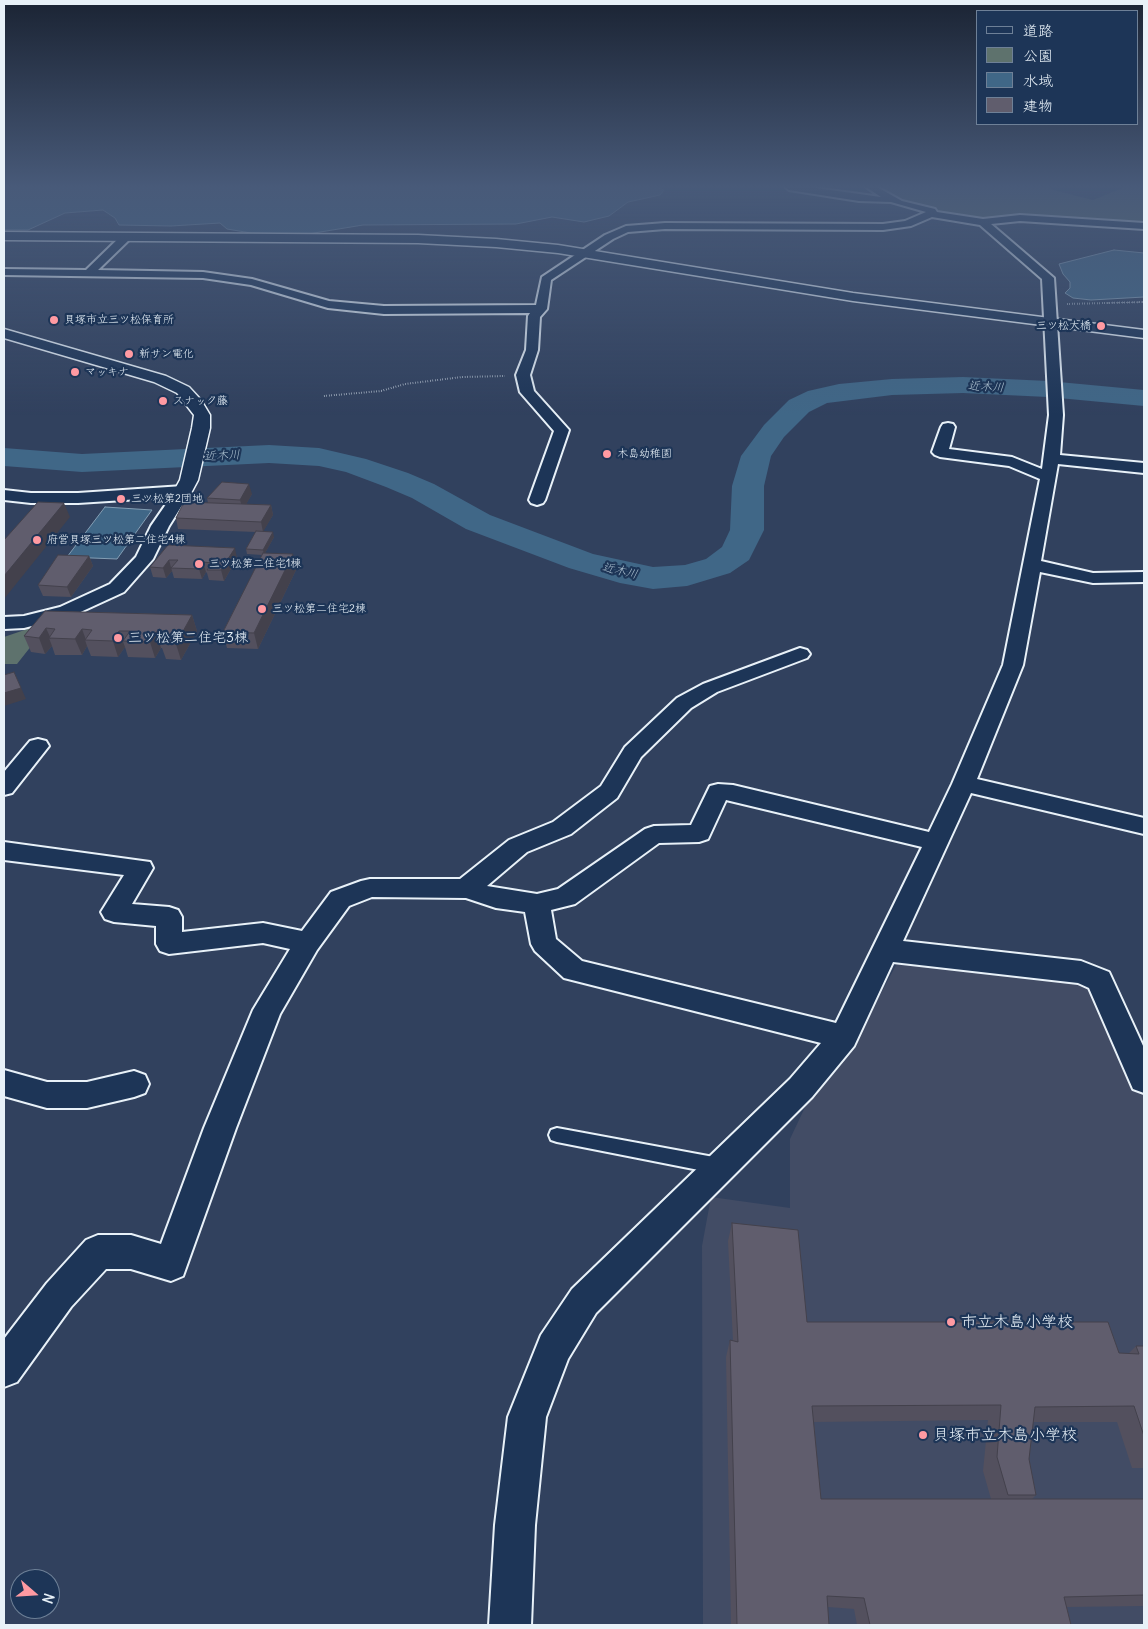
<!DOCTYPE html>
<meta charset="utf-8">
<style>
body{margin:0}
#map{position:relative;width:1148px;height:1629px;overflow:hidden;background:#31415e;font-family:Delius,"Klee One",sans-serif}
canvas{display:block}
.frame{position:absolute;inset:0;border:5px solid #e8f1f8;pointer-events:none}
.legend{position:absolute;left:976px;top:10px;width:162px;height:115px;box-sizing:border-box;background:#1d3557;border:1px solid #6e8097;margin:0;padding:6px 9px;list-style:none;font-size:15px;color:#e8f1f8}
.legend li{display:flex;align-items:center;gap:10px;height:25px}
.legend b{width:25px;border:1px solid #6e8097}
.north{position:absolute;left:10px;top:1569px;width:50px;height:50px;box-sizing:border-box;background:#1d3557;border:1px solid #6e8097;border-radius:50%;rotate:109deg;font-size:14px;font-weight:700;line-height:20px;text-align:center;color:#e8f1f8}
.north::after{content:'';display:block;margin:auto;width:18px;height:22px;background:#ff9aa2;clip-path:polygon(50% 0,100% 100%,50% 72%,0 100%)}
</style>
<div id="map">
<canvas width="1148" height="1629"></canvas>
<div class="frame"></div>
<ul class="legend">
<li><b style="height:6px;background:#1d3557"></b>道路</li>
<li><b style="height:14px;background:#5e726d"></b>公園</li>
<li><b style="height:14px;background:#406787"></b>水域</li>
<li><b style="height:14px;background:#605d6d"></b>建物</li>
</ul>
<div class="north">N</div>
</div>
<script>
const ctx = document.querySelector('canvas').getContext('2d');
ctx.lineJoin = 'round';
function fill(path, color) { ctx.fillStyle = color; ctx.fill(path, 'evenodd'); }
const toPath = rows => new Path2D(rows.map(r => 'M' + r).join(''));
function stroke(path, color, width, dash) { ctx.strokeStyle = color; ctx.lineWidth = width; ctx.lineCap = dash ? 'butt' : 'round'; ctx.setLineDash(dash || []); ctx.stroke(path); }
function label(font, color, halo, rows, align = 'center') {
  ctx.font = font + ' Delius,"Klee One",sans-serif'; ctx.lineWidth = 4.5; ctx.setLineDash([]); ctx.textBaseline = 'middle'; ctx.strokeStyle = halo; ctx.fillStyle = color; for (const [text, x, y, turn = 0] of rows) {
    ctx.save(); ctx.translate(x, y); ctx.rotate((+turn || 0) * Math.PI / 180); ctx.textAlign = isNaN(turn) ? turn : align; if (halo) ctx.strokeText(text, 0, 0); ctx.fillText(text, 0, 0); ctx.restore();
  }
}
fill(toPath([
 [900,958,1085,982,1106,997,1144,1080,1144,1625,703,1625,702,1246,711,1197,790,1208,790,1139,807,1103,849,1052]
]), '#424c65');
fill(toPath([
 [878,187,1050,187,1053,190,1093,200,1125,187,1144,187,1144,225,1044,217,976,219,931,214,880,191],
 [45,623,47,626,17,664,4,664,4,637]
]), '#5e726d');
const water = toPath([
 [4,187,658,187,664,190,660,195,628,202,609,216,584,222,552,217,516,224,363,225,308,234,251,233,227,229,220,223,171,226,119,225,115,218,103,210,65,213,28,230,4,230,4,187],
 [1114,250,1144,253,1144,297,1091,300,1073,298,1065,293,1070,288,1070,282,1063,274,1059,264,1114,250],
 [105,507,152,510,117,559,67,557,105,507]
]);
fill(water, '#406787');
stroke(water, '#839eb4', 1);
fill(toPath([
 [963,377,1048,381,1144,390,1144,406,1048,397,963,393,892,395,827,403,809,412,784,437,771,456,764,486,764,530,749,560,730,573,687,586,653,589,620,583,569,568,466,529,412,498,386,487,346,472,319,466,269,463,82,472,4,466,4,448,82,454,269,445,319,448,366,459,408,473,434,484,490,515,593,554,653,567,685,565,706,559,722,547,730,530,732,486,741,456,764,425,789,400,808,391,839,384,892,379,963,377]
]), '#406787');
const lane = toPath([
 [557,1128,719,1158,725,1160,727,1166,725,1172,719,1174,557,1142,551,1140,549,1135,551,1130,557,1128]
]);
const street = toPath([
 [785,187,809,187,881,197,866,187,877,187,902,201,935,209,937,212,983,219,1020,215,1144,223,1144,229,1020,221,991,224,1054,278,1063,415,1060,455,1144,463,1144,473,1058,464,1041,561,1093,573,1144,572,1144,582,1093,583,1040,572,1023,665,977,779,1144,818,1144,834,971,793,903,941,1081,961,1109,972,1144,1048,1144,1093,1133,1089,1089,988,1078,983,893,962,854,1046,812,1097,596,1313,568,1359,546,1417,535,1525,531,1625,489,1625,495,1525,508,1417,541,1335,572,1289,790,1079,821,1043,564,978,535,951,531,944,525,912,496,908,466,898,372,897,349,906,317,950,280,1014,236,1128,183,1276,171,1281,131,1269,106,1269,71,1307,17,1382,4,1387,4,1339,47,1283,86,1240,98,1235,131,1235,161,1244,204,1128,253,1010,290,949,263,943,169,954,160,951,156,944,156,926,114,922,105,919,101,912,124,875,4,860,4,842,150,862,153,868,132,904,169,907,178,910,182,917,182,932,263,923,302,931,331,892,361,881,370,879,460,879,509,840,553,822,601,786,625,747,677,698,703,684,800,648,807,650,810,654,807,658,717,692,691,708,641,757,617,798,571,834,527,852,487,886,537,894,558,889,645,829,654,826,691,825,710,786,718,784,733,785,929,832,952,784,1003,665,1040,479,1009,466,940,457,935,455,932,452,941,427,943,424,948,423,953,424,955,427,949,449,1012,457,1042,469,1049,415,1042,279,980,225,932,217,911,226,883,230,665,229,628,232,613,239,551,280,547,309,540,317,538,350,530,375,534,391,569,430,545,500,543,503,537,505,531,503,529,500,554,431,520,392,516,375,526,350,528,316,530,313,384,314,328,308,251,285,203,278,4,275,4,269,86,270,122,235,126,234,130,235,131,237,130,239,98,270,203,272,252,279,329,301,384,306,536,305,542,277,605,235,626,226,665,223,883,224,905,221,926,212,891,202,859,201,789,190,785,187],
 [726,800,922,847,836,1023,582,961,556,939,551,910,575,904,659,843,699,842,708,839,726,800],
 [183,486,189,488,191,491,169,526,153,559,124,592,74,615,24,628,4,629,4,617,24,616,60,607,110,584,136,557,151,526,171,497,78,503,31,503,4,500,4,490,31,493,78,493,183,486],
 [38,739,46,741,49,746,12,793,4,795,4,772,30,741,38,739],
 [4,1070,47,1082,87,1082,134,1071,145,1075,149,1084,145,1093,134,1097,87,1108,47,1108,4,1096,4,1070]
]);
const secondary = toPath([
 [4,232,418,235,496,239,558,245,853,293,1144,330,1144,338,853,301,558,253,496,247,418,243,4,240,4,232],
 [4,329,166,376,189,387,201,400,210,415,210,428,198,480,190,495,183,497,176,495,174,491,180,480,192,428,194,415,177,393,154,382,4,338,4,329]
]);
stroke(lane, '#e8f1f8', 4);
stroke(street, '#e8f1f8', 4);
stroke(secondary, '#e8f1f8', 3);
stroke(toPath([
 [1106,303,1144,302]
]), '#e8f1f8', 1, [0.5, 2]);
stroke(toPath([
 [1067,304,1144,302],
 [324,396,381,391,405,384,462,377,505,376]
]), '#e8f1f8', 2, [0.5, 2]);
fill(lane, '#1d3557');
fill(street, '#1d3557');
fill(secondary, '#1d3557');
fill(toPath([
 [252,494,246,504,271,505,273,515,263,531,274,537,265,553,296,570,258,649,227,648,223,632,262,555,247,554,246,549,256,532,178,529,176,518,208,503,207,498],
 [168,545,237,558,224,581,209,580,207,573,206,572,202,579,174,578,172,571,166,578,153,577,150,567],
 [89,556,93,566,71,597,43,596,38,585],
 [45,611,192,615,197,631,181,660,166,659,162,648,161,648,155,658,128,657,125,647,118,657,91,656,87,646,82,655,55,655,52,646,45,654,31,652,24,636],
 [732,1223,807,1322,1119,1353,1129,1353,1136,1346,1144,1346,1144,1468,1132,1468,1117,1422,1033,1422,1029,1459,1036,1495,1032,1499,1144,1499,1144,1606,1067,1607,1071,1625,857,1625,854,1609,828,1607,829,1625,731,1625,726,1357,730,1340,733,1341,728,1241],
 [988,1420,983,1471,991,1499,821,1499,814,1422]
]), '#53505e');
fill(toPath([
 [249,484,252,494,243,510,240,500],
 [64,503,70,517,4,599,4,576],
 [271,505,273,515,263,532,261,522],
 [273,532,274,537,264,555,263,550],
 [235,548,237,558,224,581,221,570],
 [293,554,296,570,258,649,254,633],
 [89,556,93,566,71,597,67,587],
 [169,560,172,571,166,578,163,568],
 [203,562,206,572,202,579,199,569],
 [192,615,197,631,181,660,176,644],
 [46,628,51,639,49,638,52,646,45,654,39,638],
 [82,629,86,640,85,640,87,646,82,655,75,639],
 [119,631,125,647,118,657,113,641],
 [156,632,161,648,155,658,150,642],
 [19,683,26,699,4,706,4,693]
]), '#43414c');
const building = toPath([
 [222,482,249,484,240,500,207,498,222,482],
 [38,502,64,503,4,576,4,540,38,502],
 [184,502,271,505,261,522,176,518,184,502],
 [256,531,273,532,263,550,246,549,256,531],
 [168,545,235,548,221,570,207,570,212,563,203,562,199,569,171,568,178,560,169,560,163,568,150,567,168,545],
 [263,553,293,554,254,633,223,632,263,553],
 [58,555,89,556,67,587,38,585,58,555],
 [45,611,192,615,176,644,160,643,167,632,156,632,150,642,123,641,130,631,119,631,113,641,85,640,92,630,82,629,75,639,49,638,55,629,46,628,39,638,24,636,45,611],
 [14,672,21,688,4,693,4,675,14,672],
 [732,1223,798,1230,807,1322,1108,1322,1119,1353,1139,1354,1136,1346,1144,1346,1144,1436,1134,1406,1035,1407,1029,1459,1036,1495,1008,1495,997,1457,1001,1405,812,1406,821,1499,1144,1499,1144,1595,1064,1597,1071,1625,870,1625,864,1598,827,1596,829,1625,737,1625,730,1340,738,1342,732,1223]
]);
fill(building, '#605d6d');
stroke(building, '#43414c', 1);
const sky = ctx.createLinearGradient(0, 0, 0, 415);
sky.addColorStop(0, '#1b2434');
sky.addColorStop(0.45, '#485a79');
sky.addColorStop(1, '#485a7900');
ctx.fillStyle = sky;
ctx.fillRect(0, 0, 1148, 415);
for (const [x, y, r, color] of [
 [54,320,5,"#ff9aa2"],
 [1101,326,5,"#ff9aa2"],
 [129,354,5,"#ff9aa2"],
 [75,372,5,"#ff9aa2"],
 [163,401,5,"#ff9aa2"],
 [607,454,5,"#ff9aa2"],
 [121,499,5,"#ff9aa2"],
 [37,540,5,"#ff9aa2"],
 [199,564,5,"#ff9aa2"],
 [262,609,5,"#ff9aa2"],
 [118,638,5,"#ff9aa2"],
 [951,1322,5,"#ff9aa2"],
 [923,1435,5,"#ff9aa2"]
]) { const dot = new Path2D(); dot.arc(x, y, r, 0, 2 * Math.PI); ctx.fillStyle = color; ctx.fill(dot); stroke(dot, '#1d3557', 2); }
label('11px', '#e8f1f8', '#1d3557', [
 ["貝塚市立三ツ松保育所",64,320],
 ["三ツ松大橋",1091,326,"right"],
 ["新サン電化",139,354],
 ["マッキナ",85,372],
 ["スナック藤",173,401],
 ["木島幼稚園",617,454],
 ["三ツ松第2団地",131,499],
 ["府営貝塚三ツ松第二住宅4棟",47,540],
 ["三ツ松第二住宅1棟",209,564],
 ["三ツ松第二住宅2棟",272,609]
], 'left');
label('italic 12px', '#adc1d0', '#1d3557', [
 ["近木川",986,387,4],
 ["近木川",222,456,-3],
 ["近木川",620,571,13]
]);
label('14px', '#e8f1f8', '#1d3557', [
 ["三ツ松第二住宅3棟",128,638]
], 'left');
label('16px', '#e8f1f8', '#1d3557', [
 ["市立木島小学校",961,1322],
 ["貝塚市立木島小学校",933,1435]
], 'left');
</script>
